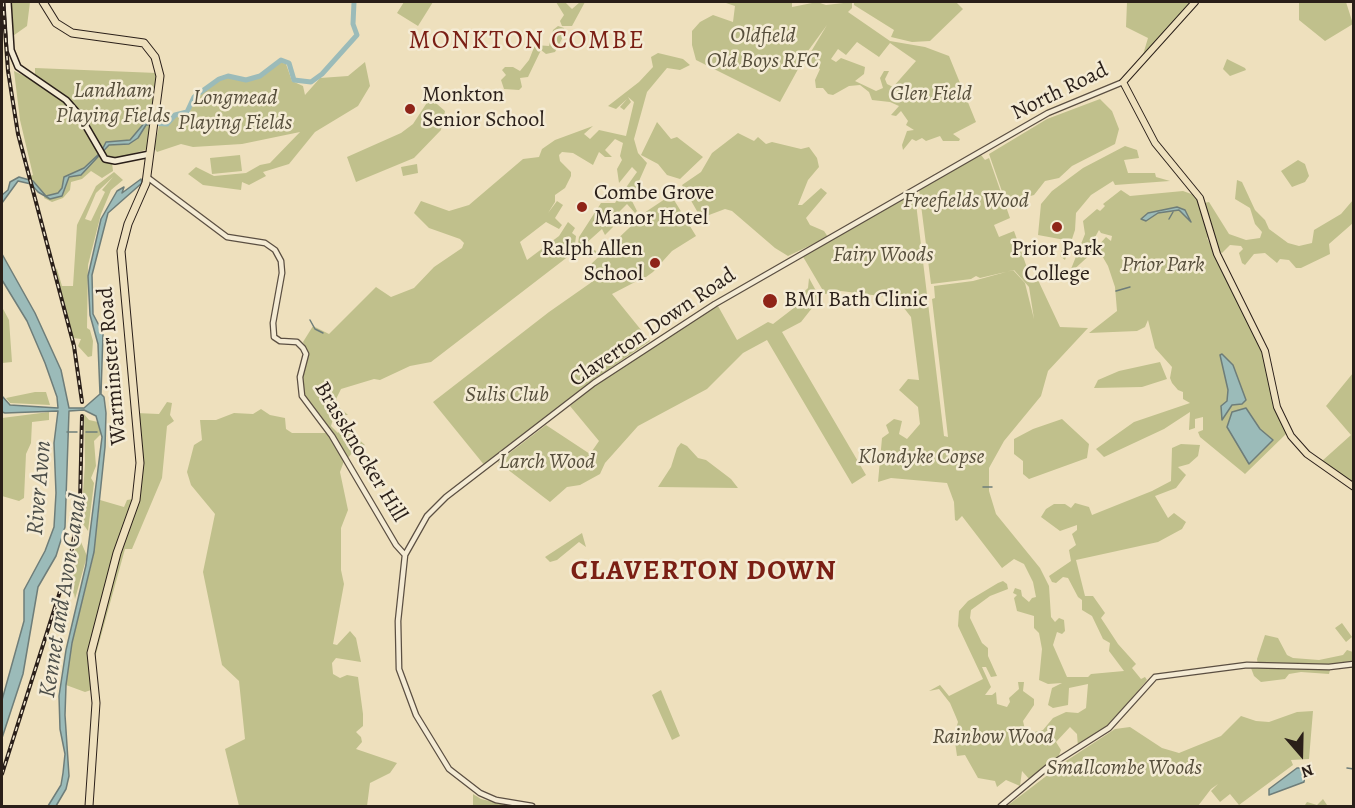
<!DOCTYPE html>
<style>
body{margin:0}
#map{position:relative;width:1355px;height:808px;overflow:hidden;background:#eee0bd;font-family:Alegreya,serif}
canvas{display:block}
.frame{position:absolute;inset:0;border:3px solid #2a1f19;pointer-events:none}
.north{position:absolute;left:1271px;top:724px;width:60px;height:60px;-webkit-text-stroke:4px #f4ebd4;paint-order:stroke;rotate:160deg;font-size:16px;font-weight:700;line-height:24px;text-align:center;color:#2a1f19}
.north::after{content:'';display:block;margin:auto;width:21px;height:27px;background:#2a1f19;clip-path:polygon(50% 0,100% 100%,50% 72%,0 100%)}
</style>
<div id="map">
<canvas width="1355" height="808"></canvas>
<div class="frame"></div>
<div class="north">N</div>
</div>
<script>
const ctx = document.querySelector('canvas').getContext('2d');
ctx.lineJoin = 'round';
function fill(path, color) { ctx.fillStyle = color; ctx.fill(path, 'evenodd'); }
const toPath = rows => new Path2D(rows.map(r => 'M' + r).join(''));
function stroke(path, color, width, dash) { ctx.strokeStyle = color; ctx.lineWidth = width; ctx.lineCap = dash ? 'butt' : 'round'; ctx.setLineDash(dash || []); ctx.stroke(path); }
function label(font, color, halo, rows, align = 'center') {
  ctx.font = font + ' Alegreya,serif'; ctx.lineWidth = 5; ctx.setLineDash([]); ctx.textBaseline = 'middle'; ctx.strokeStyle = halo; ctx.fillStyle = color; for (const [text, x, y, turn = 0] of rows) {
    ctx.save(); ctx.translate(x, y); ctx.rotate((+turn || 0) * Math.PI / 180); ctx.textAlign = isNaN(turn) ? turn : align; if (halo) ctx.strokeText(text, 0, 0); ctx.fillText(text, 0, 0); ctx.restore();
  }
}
fill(toPath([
 [12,2,30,2,27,26,10,38],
 [404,2,433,2,418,26,397,13],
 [556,2,565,2,572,9,580,2,585,2,572,26,562,26,560,21,564,15],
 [723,2,792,2,792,7,817,2,826,5,852,2,852,8,848,12,890,41,925,47,949,56,976,122,953,134,960,139,959,141,943,141,940,136,926,141,922,138,916,141,912,139,903,150,902,145,907,131,914,130,906,125,908,121,901,111,896,116,891,115,899,106,890,102,872,100,869,92,860,85,849,86,833,95,828,94,823,88,816,88,815,80,820,69,806,60,827,25,808,51,780,102,696,60,692,45,692,31,700,22,713,15,733,22,735,6],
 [857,42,879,57,890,43,916,61,893,87,887,84,885,79,889,71,884,71,880,78,883,88,876,91,855,81,864,74,865,67,841,58,836,62,831,59,838,49,846,55],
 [854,2,956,2,963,9,930,41,912,42,891,37,894,30,854,5],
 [1127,2,1192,2,1142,58,1148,38,1126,27],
 [1299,2,1346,2,1353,24,1325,41,1299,20],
 [558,26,564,28,565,33,555,52,546,54,541,50,528,77,520,78,522,87,519,90,504,89,501,80,506,75,502,70,505,67,513,67,520,71,529,60,535,45,549,46,553,30],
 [658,53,683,59,690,65,680,70,667,68,647,92,634,139,638,153,647,163,631,199,637,211,635,213,627,204,609,222,613,227,605,235,602,229,583,246,589,253,595,250,597,253,590,258,578,244,579,237,601,203,615,203,637,172,632,167,619,183,617,169,622,160,620,156,623,143,615,139,605,150,612,157,605,157,599,152,593,165,573,153,562,152,559,155,560,161,571,172,571,176,565,188,555,195,555,202,548,213,557,201,563,205,555,218,562,225,559,229,546,222,520,242,527,260,559,236,568,222,575,228,572,233,576,236,574,252,431,362,410,366,380,380,374,379,341,389,336,399,339,407,348,415,334,415,331,426,338,433,346,424,352,424,355,436,365,445,354,451,347,459,304,396,302,377,309,354,303,342,313,326,329,334,376,287,391,297,414,288,434,267,462,248,464,243,460,239,429,228,414,213,421,201,449,211,469,205,523,159,539,157,542,149,555,140,593,126,584,134,590,139,599,130,626,136,634,102,628,97,631,102,624,110,620,107,627,99,616,109,608,106,639,82,653,67,651,57],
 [1227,59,1245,68,1246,70,1230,76,1223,69],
 [280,62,286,64,292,81,303,86,305,95,320,78,348,76,365,62,370,86,358,106,315,132,289,164,263,172,266,176,249,185,242,182,241,190,203,185,188,174,196,167,214,176,246,173,260,165,270,163,300,132,242,144,193,147,181,144,157,152,154,148,159,126,169,125,176,116,190,111,195,96,226,76,246,81,255,79],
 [35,68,157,73,149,149,113,159,104,156,82,116,63,95,35,75],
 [14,71,39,83,61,97,85,127,103,161,112,163,113,171,102,178,91,171,82,179,71,182,70,190,63,198,52,202,44,198,45,195,29,176,33,175,20,120],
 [430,98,445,111,441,130,414,158,356,182,347,157,401,133,413,124],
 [1100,99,1112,111,1119,129,1115,144,1072,166,1059,178,1045,181,1034,195,1006,203,989,154,1047,119],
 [657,122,671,139,677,137,703,157,680,179,667,175,658,164,641,155],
 [738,133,754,141,758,137,766,144,772,142,801,149,809,147,817,158,819,167,808,180,798,205,802,205,821,188,827,193,806,218,810,225,824,231,828,237,788,256,775,248,732,211,725,209,701,218,682,185,701,172,712,153],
 [1125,146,1137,150,1139,158,1124,160,1128,173,1155,173,1156,177,1170,181,1115,185,1113,181,1091,195,1076,213,1075,230,1065,260,1060,256,1065,240,1038,235,1041,204,1052,191,1083,168],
 [240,155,242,171,212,174,210,158],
 [981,155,985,160,989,158,1010,218,994,225,999,237,1014,231,1031,279,1038,280,1060,327,1088,328,1048,371,1041,396,1004,441,989,468,989,491,996,514,1040,568,1049,586,1051,617,1055,622,1059,618,1064,620,1065,631,1062,634,1057,632,1053,645,1067,677,1088,677,1091,674,1124,671,1109,651,1110,643,1103,639,1092,616,1082,610,1082,600,1078,597,1068,578,1063,577,1056,583,1052,582,1049,576,1071,561,1069,550,1076,545,1072,534,1077,530,1077,525,1060,531,1041,517,1046,509,1054,504,1065,504,1071,508,1075,503,1089,507,1092,515,1152,491,1171,481,1172,448,1181,444,1200,445,1198,456,1189,464,1178,467,1186,475,1176,488,1155,496,1168,518,1174,513,1186,522,1182,529,1158,542,1076,560,1085,596,1093,596,1105,613,1101,618,1118,644,1136,664,1132,668,1141,679,1145,677,1147,680,1107,728,1078,747,1077,734,1070,727,1056,742,1061,750,1058,758,1030,780,1022,771,1020,786,1006,780,997,787,995,781,978,778,965,755,957,756,954,735,958,722,956,717,950,703,939,689,929,691,940,685,949,696,983,679,958,626,959,611,968,601,998,583,1003,581,1007,584,1008,589,990,596,971,610,970,618,982,643,988,648,988,656,997,676,991,677,986,667,982,667,991,687,985,695,992,695,996,692,997,704,1007,707,1010,702,1009,698,1019,689,1018,682,1024,682,1023,691,1034,699,1034,705,1023,721,1026,734,1043,730,1053,718,1066,712,1078,713,1086,708,1088,684,1069,688,1068,705,1053,708,1048,705,1052,688,1062,683,1048,684,1039,680,1042,649,1039,633,1034,628,1034,616,1017,611,1014,598,1017,595,1013,593,1015,588,1021,590,1022,596,1029,602,1032,598,1036,597,1033,582,1024,564,1014,559,1002,568,962,516,957,521,955,520,954,502,947,483,891,478,878,482,882,438,889,433,886,425,894,419,902,421,899,434,907,439,920,424,918,407,899,390,908,379,919,380,911,317,896,298,841,291,825,294,802,255,907,196,915,195,944,436,948,437,932,299,935,298,934,286,973,281,1013,270,1025,283,1034,319,1029,287,1014,270,980,278,976,276,971,279,931,284,919,189],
 [1298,160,1305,164,1309,176,1305,182,1292,187,1281,171],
 [417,164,418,173,403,176,401,167],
 [114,172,123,180,111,190,101,214,88,265,87,328,90,330,93,341,92,356,88,357,78,346,81,339,73,338,54,268,57,269,62,286,73,286,77,225,96,186],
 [113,177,102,190,105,192,91,221,85,219,96,193],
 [1237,180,1242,182,1255,210,1265,220,1269,229,1288,243,1299,246,1312,243,1314,230,1341,214,1353,200,1353,223,1329,244,1330,254,1301,268,1296,268,1289,260,1280,259,1277,263,1265,253,1254,254,1245,265,1242,263,1239,253,1243,249,1241,246,1230,245,1222,253,1217,251,1204,203,1209,202,1229,234,1246,240,1260,238,1262,232,1255,224,1250,208,1235,199],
 [1121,190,1130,196,1183,191,1197,196,1209,236,1207,238,1265,356,1277,413,1287,433,1245,474,1200,437,1198,432,1203,430,1203,417,1195,419,1195,428,1189,430,1190,412,1164,429,1104,457,1096,449,1134,422,1190,403,1183,399,1183,392,1178,390,1172,383,1170,378,1172,367,1155,348,1148,320,1145,327,1137,331,1089,333,1117,311,1115,287,1108,266,1097,247,1106,237,1111,241,1112,236,1101,233,1099,230,1094,239,1093,252,1069,274,1085,234,1083,221,1097,209,1100,211,1105,206,1103,204],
 [671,195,696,236,672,251,653,272,646,277,638,278,635,282,612,294,650,341,590,382,485,466,433,402,549,312,599,277,590,265,647,211],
 [809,278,820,298,801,322,782,332,866,475,852,484,767,340,743,353,707,389,638,426,605,463,600,474,580,485,567,487,550,502,498,462,546,425,590,454,599,441,570,406,596,384,716,306,718,306,737,340,768,322,773,324,799,304,800,296,808,288],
 [2,307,9,320,12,362,2,363],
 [1160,362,1167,379,1142,387,1094,388,1098,380,1119,371],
 [1353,373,1353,484,1322,461,1351,435,1326,406],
 [35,392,46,392,50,405,10,403,6,398],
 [167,402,172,403,170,415,174,421,167,426,162,478,132,549,125,549,96,654,94,663,98,683,94,689,85,692,66,685,72,643,93,558,100,500,124,507,127,500,139,498,143,457,136,413,159,414],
 [261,409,270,415,285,418,286,429,292,433,327,433,344,461,340,472,348,510,341,528,341,570,344,584,333,644,337,645,350,631,356,638,361,662,336,658,332,663,333,674,340,678,347,675,358,677,363,714,363,726,356,732,361,737,362,742,356,749,397,763,390,773,370,783,367,806,239,806,225,749,245,739,239,681,222,665,203,572,215,514,191,485,187,472,194,445,202,440,200,420,216,420,234,413,253,414],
 [49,412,49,420,32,422,31,443,26,454,24,498,19,501,2,496,2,418],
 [84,414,89,420,98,422,102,433,94,441,96,466,91,478,94,483,88,531,81,521,85,464],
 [1062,419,1089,444,1087,458,1029,479,1023,474,1023,461,1014,454,1014,439,1033,429],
 [681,443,687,446,698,458,706,460,731,479,738,488,658,487,671,467,677,448],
 [582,533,586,547,579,542,557,560,550,562,545,557],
 [77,540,81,542,87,556,75,599,74,593,68,597,67,586],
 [1342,623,1352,637,1346,642,1335,628],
 [1265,635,1278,638,1287,655,1293,658,1319,660,1343,655,1347,650,1353,652,1353,662,1331,666,1329,674,1301,672,1289,674,1285,679,1261,682,1254,676,1251,668,1258,666,1257,659],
 [661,690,680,736,672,740,652,695],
 [1313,711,1309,759,1291,760,1293,765,1239,805,1230,794,1220,802,1211,791,1218,784,1211,789,1198,806,1007,806,1066,761,1115,729,1130,727,1162,748,1179,753,1221,736,1241,716,1256,721,1269,722,1297,712],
 [473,794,481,799,511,806,473,806],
 [1323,799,1327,805,1353,806,1305,805,1307,802,1317,805]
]), '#c0c08c');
const water = toPath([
 [146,121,155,121,154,124,146,125,138,138,129,144,109,145,81,175,69,177,62,196,50,199,38,192,31,184,18,181,2,203,2,195,8,190,10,182,19,177,33,181,46,196,58,193,62,188,64,177,84,168,101,152,106,142,130,140,146,121],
 [141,179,142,183,108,213,92,275,93,314,103,333,101,394,104,397,106,413,105,447,94,552,72,643,66,685,65,715,69,776,66,789,56,806,48,806,61,785,63,773,65,754,60,729,59,696,66,650,86,565,102,437,96,416,84,410,69,411,65,527,56,556,38,587,23,674,2,738,2,700,24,621,24,590,45,551,54,527,56,493,54,443,58,411,5,413,2,412,2,396,10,405,58,408,57,397,45,363,27,321,2,280,2,254,35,313,61,370,69,408,84,408,100,394,98,344,90,315,88,276,101,219,117,191,124,187,122,193,141,179],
 [1177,207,1185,210,1191,222,1179,210,1158,213,1146,221,1141,219,1148,213,1177,207],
 [1222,354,1233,365,1246,400,1242,404,1232,405,1222,420,1221,406,1227,401,1228,390,1220,355,1222,354],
 [1246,408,1260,429,1273,440,1249,464,1227,427,1232,412,1246,408],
 [1297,768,1302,768,1305,772,1304,782,1269,795,1269,789,1297,768]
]);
fill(water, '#9bbbb9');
stroke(water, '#6e7d79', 1.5);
stroke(toPath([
 [1169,219,1173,212],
 [1116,291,1130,287],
 [310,320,315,329,323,333],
 [67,432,77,432],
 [86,432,97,432],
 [983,487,992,487],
 [1347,768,1354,769]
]), '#6e7d79', 1.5);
stroke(toPath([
 [153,123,167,124,175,115,187,112,194,97,219,79,228,76,246,80,260,76,281,60,289,63,294,80,311,82,322,74,357,35,353,24,354,2]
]), '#9bbbb9', 5);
const tertiary = toPath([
 [147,177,227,237,265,243,275,250,281,261,282,273,273,323,274,337,280,341,297,342,303,348,306,354,300,377,302,396,332,436,396,545,405,555],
 [532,806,496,800,480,793,449,769,416,715,399,669,398,621,405,555,427,516,446,497,594,383,715,304,1048,113,1123,82],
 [1001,806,1049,766,1109,728,1155,677,1247,665,1329,667,1354,664]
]);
const secondary = toPath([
 [8,2,11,50,18,67,66,100,80,116,105,159,115,161,150,154]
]);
const primary = toPath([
 [1195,2,1123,82,1155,143,1200,198,1217,254,1265,351,1277,407,1291,436,1307,454,1354,487]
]);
const trunk = toPath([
 [43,2,56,23,72,33,144,43,155,57,160,76,146,183,128,224,121,251,140,463,136,500,117,553,91,653,96,703,89,806]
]);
stroke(tertiary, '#5b4f42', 7);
stroke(secondary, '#2a1f19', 8);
stroke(primary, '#2a1f19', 8);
stroke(trunk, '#2a1f19', 9);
stroke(tertiary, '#f4ebd4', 4.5);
stroke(secondary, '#f4ebd4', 5);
stroke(primary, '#eee0bd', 6);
stroke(trunk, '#eee0bd', 7);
const rail = toPath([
 [3,2,8,71,18,134,74,346,82,402],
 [2,774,70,560,80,502,82,416]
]);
stroke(rail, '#2a1f19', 4);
stroke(rail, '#f4ebd4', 1.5, [4.5]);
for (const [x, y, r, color] of [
 [410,109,6,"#8f2418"],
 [582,207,6,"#8f2418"],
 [1057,227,6,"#8f2418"],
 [655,263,6,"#8f2418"],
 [770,301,8,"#8f2418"]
]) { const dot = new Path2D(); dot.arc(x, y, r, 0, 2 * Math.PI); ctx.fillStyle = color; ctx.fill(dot); stroke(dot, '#f4ebd4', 2); }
label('italic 22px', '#574f3c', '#f4ebd4', [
 ["Oldfield",763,37],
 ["Old Boys RFC",763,62],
 ["Landham",113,92],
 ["Playing Fields",113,117],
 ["Glen Field",931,95],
 ["Longmead",235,99],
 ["Playing Fields",235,124],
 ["Freefields Wood",966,202],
 ["Fairy Woods",883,256],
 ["Prior Park",1163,266],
 ["Sulis Club",507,396],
 ["Klondyke Copse",921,458],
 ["Larch Wood",547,463],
 ["Rainbow Wood",993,738],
 ["Smallcombe Woods",1124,769]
]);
label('22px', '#2a1f19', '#f4ebd4', [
 ["North Road",1060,92,-26],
 ["Claverton Down Road",653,328,-34],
 ["Warminster Road",113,366,-95],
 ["Brassknocker Hill",360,452,59]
]);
label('22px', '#2a1f19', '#f4ebd4', [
 ["Monkton",422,96],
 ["Senior School",422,121],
 ["Combe Grove",594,194],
 ["Manor Hotel",594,219],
 ["Ralph Allen",643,250,"right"],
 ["School",643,275,"right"],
 ["Prior Park",1057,250,"center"],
 ["College",1057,275,"center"],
 ["BMI Bath Clinic",784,301]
], 'left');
label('italic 24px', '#4c4e49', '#f4ebd4', [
 ["River Avon",40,488,-85],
 ["Kennet and Avon Canal",64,596,-81]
]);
ctx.letterSpacing = '1.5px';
label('26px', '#7a1f14', '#f4ebd4', [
 ["MONKTON COMBE",527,42]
]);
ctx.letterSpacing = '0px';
ctx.letterSpacing = '1.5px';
label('bold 28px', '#7a1f14', '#f4ebd4', [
 ["CLAVERTON DOWN",704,572]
]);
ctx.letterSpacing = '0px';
</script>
